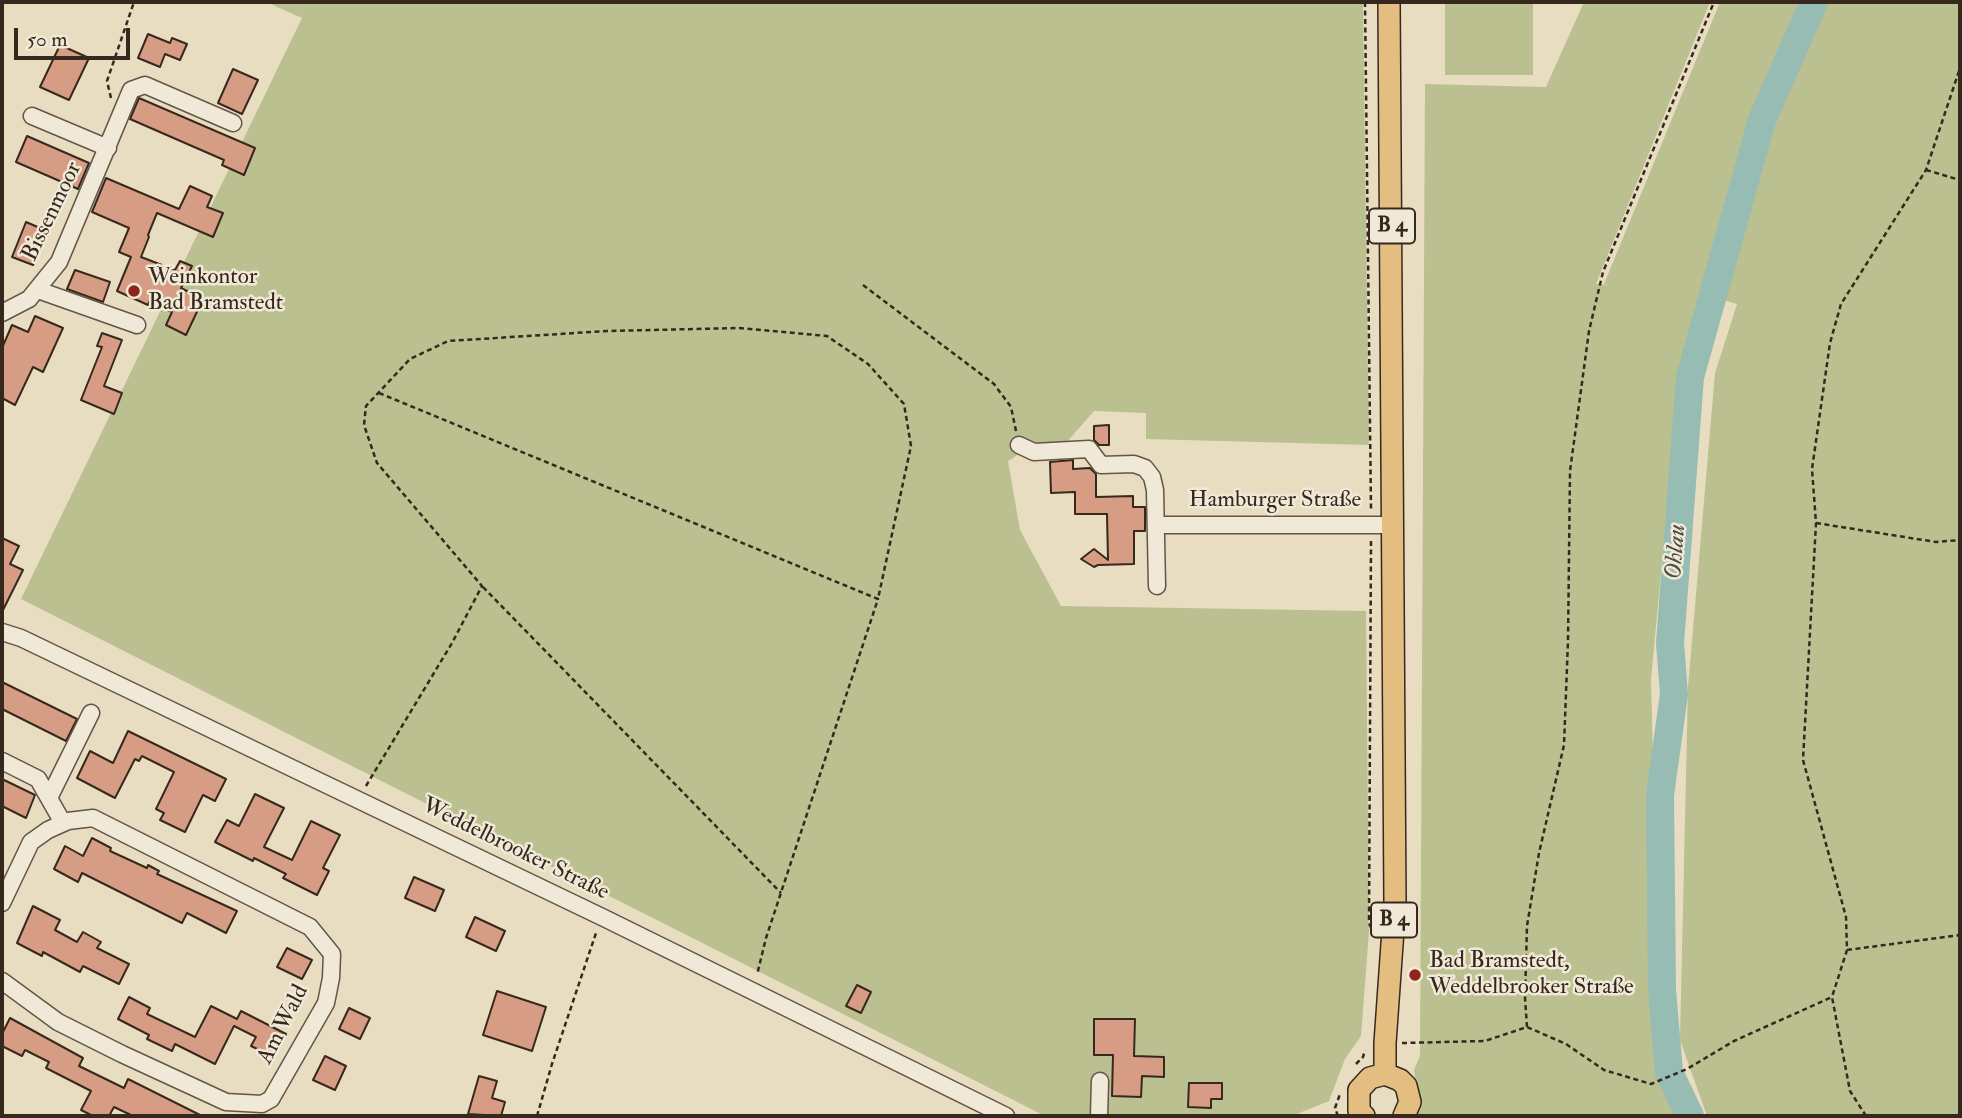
<!DOCTYPE html>
<meta charset="utf-8">
<style>
body{margin:0}
#map{position:relative;width:1962px;height:1118px;overflow:hidden;background:#e8ddc1;font-family:"IM FELL Double Pica",serif}
canvas{display:block}
.frame{position:absolute;inset:0;border:4px solid #37281e;pointer-events:none}
.scale{position:absolute;left:14px;top:28px;width:116px;height:32px;box-sizing:border-box;border:4px solid #37281e;border-top:0;padding-left:9px;font-size:21px;line-height:24px;white-space:nowrap;color:#37281e;-webkit-text-stroke:5px #f0e9d7;paint-order:stroke}
</style>
<div id="map">
<canvas width="1962" height="1118"></canvas>
<div class="frame"></div>
<div class="scale">50 m</div>
</div>
<script>
const ctx = document.querySelector('canvas').getContext('2d');
ctx.lineJoin = 'round';
function fill(path, color) { ctx.fillStyle = color; ctx.fill(path, 'evenodd'); }
const toPath = rows => new Path2D(rows.map(r => 'M' + r).join(''));
function stroke(path, color, width, dash) { ctx.strokeStyle = color; ctx.lineWidth = width; ctx.lineCap = dash ? 'butt' : 'round'; ctx.setLineDash(dash || []); ctx.stroke(path); }
function label(font, color, halo, rows, align = 'center') {
  ctx.font = font + ' "IM FELL Double Pica",serif'; ctx.lineWidth = 5; ctx.setLineDash([]); ctx.textBaseline = 'middle'; ctx.strokeStyle = halo; ctx.fillStyle = color; for (const [text, x, y, turn = 0] of rows) {
    ctx.save(); ctx.translate(x, y); ctx.rotate((+turn || 0) * Math.PI / 180); ctx.textAlign = isNaN(turn) ? turn : align; if (halo) ctx.strokeText(text, 0, 0); ctx.fillText(text, 0, 0); ctx.restore();
  }
}
fill(toPath([
 [266,2,1363,2,1369,445,1146,439,1146,413,1094,411,1066,443,1033,445,1008,461,1020,530,1061,606,1366,611,1369,931,1361,1036,1345,1059,1329,1101,1292,1116,1045,1116,21,599,302,18],
 [1445,2,1533,2,1533,75,1445,75],
 [1584,2,1710,2,1596,284,1610,285,1604,284,1720,2,1960,2,1960,1116,1707,1116,1680,1040,1688,687,1715,373,1737,304,1701,293,1679,377,1651,680,1660,1030,1684,1116,1417,1116,1420,1106,1414,1070,1420,1056,1425,84,1546,87]
]), '#bac090');
stroke(toPath([
 [1690,1116,1669,1072,1662,990,1660,795,1674,694,1670,643,1690,377,1762,120,1814,2]
]), '#97bcb3', 28);
const building = toPath([
 [148,34,170,43,172,38,187,44,180,60,165,54,160,67,138,58,148,34],
 [60,45,89,58,69,100,40,87,60,45],
 [233,69,258,80,242,114,218,103,233,69],
 [139,98,255,148,244,175,222,165,224,160,130,119,139,98],
 [27,136,89,163,78,189,16,162,27,136],
 [106,178,179,209,190,186,212,196,207,207,223,213,213,237,157,213,148,235,149,237,141,257,175,270,180,261,192,266,181,288,203,299,186,335,166,325,172,312,149,302,148,305,117,291,131,257,119,252,129,228,92,212,106,178],
 [26,222,47,231,33,265,12,257,26,222],
 [75,270,110,282,103,302,67,289,75,270],
 [35,316,63,328,43,372,33,367,15,405,2,398,2,348,12,325,28,332,35,316],
 [102,333,122,340,104,386,122,393,114,414,81,400,102,347,97,346,102,333],
 [1109,425,1109,445,1099,445,1094,440,1094,426,1109,425],
 [1073,460,1073,469,1090,468,1096,474,1096,497,1133,496,1133,507,1145,507,1145,531,1134,531,1134,564,1098,565,1094,567,1081,559,1094,549,1108,560,1107,514,1075,514,1075,492,1051,493,1050,462,1073,460],
 [2,538,19,546,10,564,23,570,2,612,2,538],
 [2,682,77,719,66,741,2,709,2,682],
 [128,731,226,779,215,801,203,795,185,832,160,820,164,813,156,809,174,772,142,756,139,761,135,759,115,798,77,778,90,751,113,763,128,731],
 [2,779,35,795,26,818,2,806,2,779],
 [255,794,284,808,264,847,292,860,311,821,340,835,323,868,329,871,317,895,283,878,286,874,254,858,253,861,215,842,227,820,239,826,255,794],
 [92,838,111,848,110,851,147,868,148,865,159,871,157,874,237,911,226,933,187,913,182,923,82,873,78,882,54,869,65,846,83,856,92,838],
 [414,877,444,890,435,911,405,898,414,877],
 [33,906,60,920,55,930,77,942,83,932,101,942,97,948,129,964,119,984,83,966,80,972,43,952,42,956,17,943,33,906],
 [475,917,505,931,496,951,466,937,475,917],
 [287,948,312,960,302,979,277,967,287,948],
 [857,985,871,992,861,1013,846,1006,857,985],
 [497,991,546,1007,532,1051,483,1035,497,991],
 [129,997,150,1008,147,1014,195,1037,211,1006,237,1019,241,1011,286,1034,274,1057,251,1046,256,1037,234,1026,215,1064,175,1044,172,1051,147,1039,149,1035,118,1019,129,997],
 [349,1008,370,1018,360,1039,339,1029,349,1008],
 [10,1018,83,1058,79,1066,124,1088,128,1079,202,1116,133,1116,114,1107,109,1116,93,1116,81,1110,91,1091,46,1068,49,1062,25,1050,22,1056,2,1046,2,1034,10,1018],
 [1094,1019,1135,1019,1134,1056,1164,1057,1164,1077,1142,1076,1141,1097,1112,1096,1113,1055,1094,1055,1094,1019],
 [325,1056,346,1066,335,1090,313,1080,325,1056],
 [479,1076,497,1081,492,1098,505,1102,501,1116,468,1114,479,1076],
 [1189,1083,1222,1083,1222,1099,1211,1099,1211,1108,1188,1107,1189,1083]
]);
fill(building, '#d79d84');
stroke(building, '#37281e', 2);
const minor = toPath([
 [32,116,108,148],
 [38,290,137,325],
 [2,313,29,299,59,262,131,90,145,85,233,123],
 [1019,445,1034,452,1089,449,1101,465,1134,464,1145,468,1152,477,1155,490,1157,586],
 [1156,525,1394,525],
 [2,632,21,638,602,917,1006,1116],
 [2,761,38,779,63,823],
 [49,798,91,713],
 [2,903,31,842,48,830,68,821,93,818,310,927,332,954,331,978,326,1003,271,1099,262,1104,226,1102,122,1054,58,1022,2,981],
 [1099,1116,1100,1081]
]);
const major = toPath([
 [1385,1074,1385,1043,1395,902,1389,2],
 [1364,1116,1359,1111,1359,1090,1370,1078,1385,1074,1400,1080,1406,1086,1410,1102,1404,1116]
]);
stroke(minor, '#635547', 19);
stroke(major, '#37281e', 24);
stroke(toPath([
 [1365,2,1371,509],
 [111,98,107,81,134,2],
 [1926,170,1960,180],
 [863,285,994,384,1011,407,1016,431],
 [379,393,878,599,766,938,757,975],
 [1816,523,1936,542,1960,540],
 [1371,541,1369,923,1373,932],
 [483,587,781,893],
 [366,786,452,643,482,586,377,463,364,425,366,406,410,359,448,341,607,331,739,328,827,336,868,364,904,404,911,446,878,599],
 [1847,950,1960,935],
 [1527,1027,1525,998,1527,926,1539,853,1564,745,1568,641,1570,471,1589,331,1603,272,1714,2],
 [1402,1043,1485,1041,1527,1027,1566,1044,1604,1070,1651,1084,1687,1069,1734,1041,1832,997],
 [1356,1064,1363,1057,1365,1050],
 [537,1116,552,1064,597,930],
 [1338,1116,1335,1108,1340,1094],
 [1866,1116,1850,1091,1832,997,1847,950,1846,917,1803,760,1816,523,1812,469,1830,343,1841,304,1926,170,1960,68]
]), '#37281e', 2.5, [5, 3.5]);
stroke(minor, '#f0e9d7', 16);
stroke(major, '#e4be80', 21);
for (const [x, y, r, color] of [
 [134,291,7,"#8f2418"],
 [1415,975,7,"#8f2418"]
]) { const dot = new Path2D(); dot.arc(x, y, r, 0, 2 * Math.PI); ctx.fillStyle = color; ctx.fill(dot); stroke(dot, '#f0e9d7', 2.5); }
for (const [x, y, w] of [
 [1392,226,46],
 [1394,920,46]
]) { const box = new Path2D(); box.roundRect(x - w / 2, y - 17.5, w, 35, 5); ctx.fillStyle = '#f0e9d7'; ctx.fill(box); stroke(box, '#37281e', 2); }
label('bold 21px', '#37281e', null, [
 ["B 4",1392,226],
 ["B 4",1394,920]
]);
label('23px', '#37281e', '#f0e9d7', [
 ["Bissenmoor",53,212,-64],
 ["Hamburger Straße",1275,501],
 ["Weddelbrooker Straße",515,850,26],
 ["Am Wald",284,1025,-63]
]);
label('23px', '#37281e', '#f0e9d7', [
 ["Weinkontor",148,278],
 ["Bad Bramstedt",148,304],
 ["Bad Bramstedt,",1429,962],
 ["Weddelbrooker Straße",1429,988]
], 'left');
label('italic 24px', '#4f4d43', '#f0e9d7', [
 ["Ohlau",1677,552,-86]
]);
</script>
